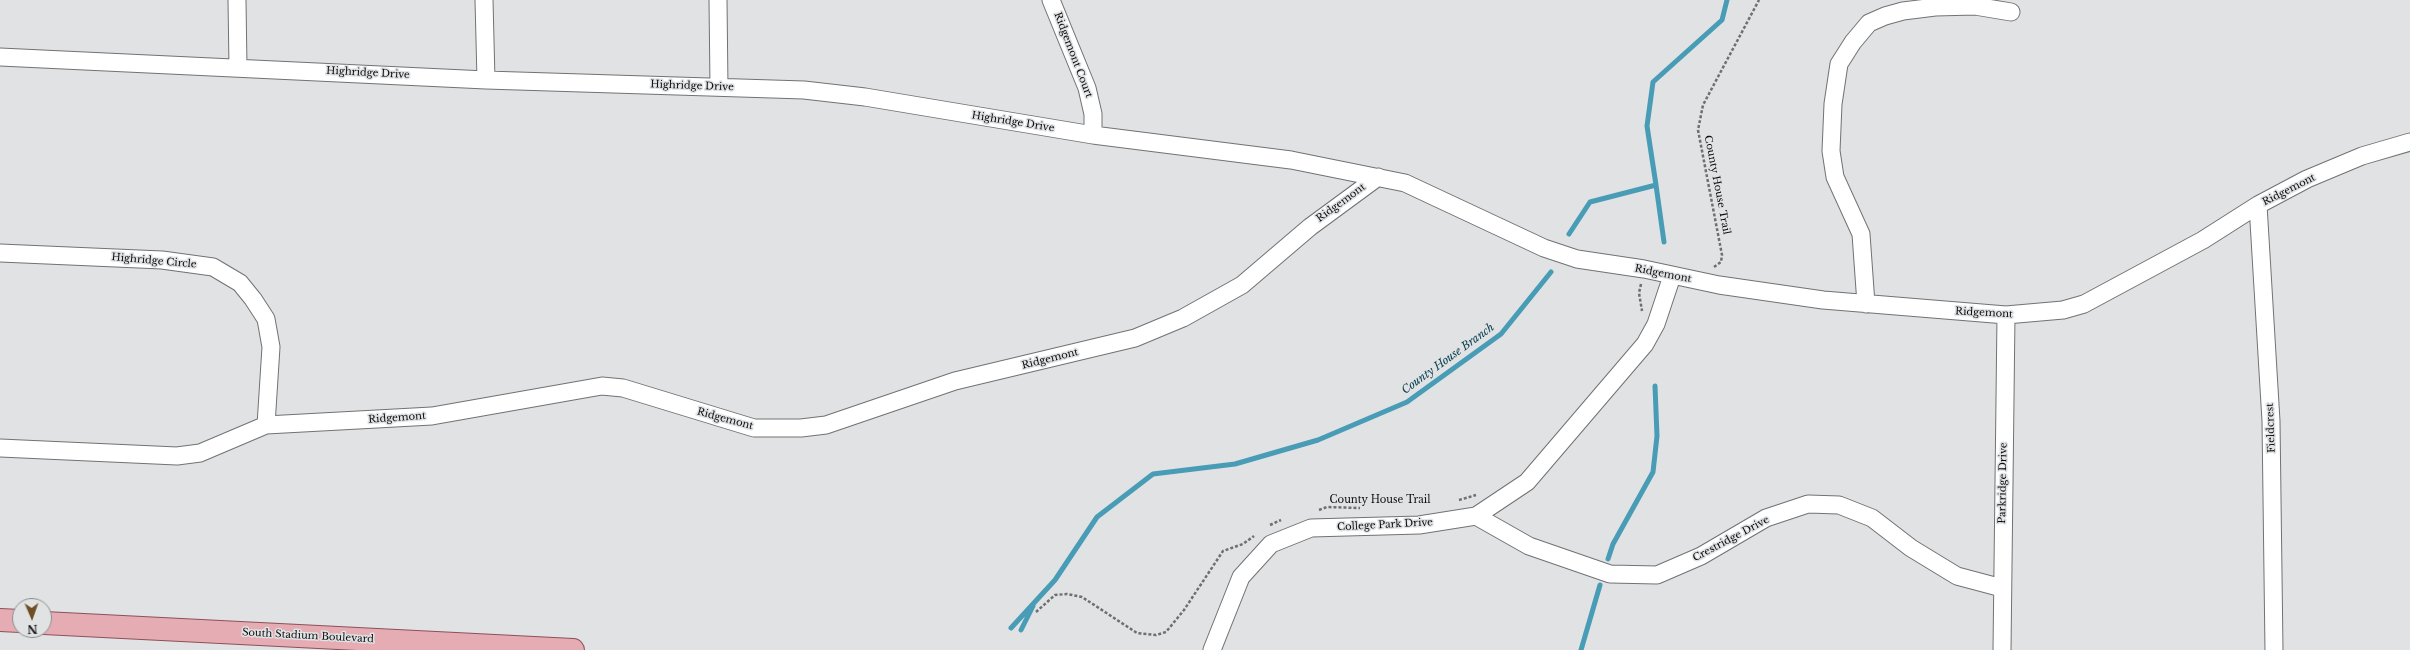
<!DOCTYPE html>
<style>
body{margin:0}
#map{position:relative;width:2410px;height:650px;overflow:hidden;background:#e1e2e4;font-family:"Libre Baskerville",serif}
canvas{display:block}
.north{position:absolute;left:12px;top:598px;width:40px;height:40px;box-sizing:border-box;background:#e1e2e4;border:1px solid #8c8d8e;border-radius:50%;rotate:178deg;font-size:11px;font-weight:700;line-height:16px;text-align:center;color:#0c0d0d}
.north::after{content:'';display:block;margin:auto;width:14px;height:18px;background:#6f4e25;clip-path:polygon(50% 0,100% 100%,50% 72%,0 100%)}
</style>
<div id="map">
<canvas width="2410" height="650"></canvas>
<div class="north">N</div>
</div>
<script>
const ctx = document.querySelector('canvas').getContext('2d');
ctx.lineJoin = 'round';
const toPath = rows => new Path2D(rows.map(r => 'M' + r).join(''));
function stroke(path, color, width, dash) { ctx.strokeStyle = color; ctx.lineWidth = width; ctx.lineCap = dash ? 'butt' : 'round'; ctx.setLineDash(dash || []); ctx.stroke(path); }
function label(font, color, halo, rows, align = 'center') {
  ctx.font = font + ' "Libre Baskerville",serif'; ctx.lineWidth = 3; ctx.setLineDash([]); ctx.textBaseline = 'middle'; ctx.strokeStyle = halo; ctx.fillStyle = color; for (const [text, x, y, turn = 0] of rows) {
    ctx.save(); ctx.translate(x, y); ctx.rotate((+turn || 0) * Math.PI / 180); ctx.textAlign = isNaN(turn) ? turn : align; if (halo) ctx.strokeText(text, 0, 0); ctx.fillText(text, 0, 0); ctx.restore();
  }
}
stroke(toPath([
 [1656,185,1664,242],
 [1569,234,1590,202,1656,185,1647,126,1653,82,1722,20,1727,0],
 [1608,559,1613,544,1653,472,1657,436,1655,386],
 [1011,628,1055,580,1097,517,1153,474,1235,464,1318,440,1407,402,1501,334,1551,272],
 [1021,630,1033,606],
 [1581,650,1600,585]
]), '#489cb6', 5);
const street = toPath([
 [237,0,238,67],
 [484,0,486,80],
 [718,0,719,87],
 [1051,0,1087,88,1093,114,1093,135],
 [0,57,486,80,804,90,865,97,1093,135,1291,160,1405,183,1544,248,1577,259,1644,269,1719,285,1823,300,2006,315,2063,310,2084,304,2203,240,2258,205,2307,179,2362,156,2410,142],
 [2258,205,2271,421,2274,650],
 [0,253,162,260,213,267,240,283,253,299,266,319,271,347,266,425,200,453,177,456,0,448],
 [1866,304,1861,234,1835,177,1831,151,1833,104,1839,64,1853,42,1869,23,1885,16,1903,11,1935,7,1975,6,2011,12],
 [266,425,432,416,602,386,623,388,754,428,801,428,826,425,955,381,1135,338,1183,318,1242,285,1310,227,1378,177],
 [1476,516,1529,546,1610,574,1657,575,1701,556,1766,518,1808,504,1839,505,1872,518,1911,548,1957,576,2002,588],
 [1212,650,1241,577,1271,544,1311,528,1419,525,1476,516,1527,482,1645,344,1656,324,1672,276],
 [2002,650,2006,315]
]);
const primary = toPath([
 [0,620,20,621],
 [44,623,573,650]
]);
stroke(street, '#717274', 19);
stroke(primary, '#8d5059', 24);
stroke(toPath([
 [1714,267,1721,262,1722,255,1698,130,1703,105,1759,0],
 [1641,284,1639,293,1642,311],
 [1459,500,1476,495],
 [1319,510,1327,507,1360,508],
 [1270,525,1281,520],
 [1036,612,1055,595,1067,594,1082,597,1137,633,1156,635,1166,632,1184,610,1223,551,1243,544,1254,536]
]), '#6e6f70', 2.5, [3, 2]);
stroke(street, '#fff', 17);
stroke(primary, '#e5acb4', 22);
label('10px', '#0c0d0d', '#e1e2e4', [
 ["Ridgemont Court",1073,55,69],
 ["Highridge Drive",368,73,3],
 ["Highridge Drive",692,86,2],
 ["Highridge Drive",1013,122,9],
 ["County House Trail",1717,185,79],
 ["Ridgemont",2289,190,-27],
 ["Ridgemont",1341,203,-36],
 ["Highridge Circle",154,261,5],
 ["Ridgemont",1663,274,11],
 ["Ridgemont",1984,313,3],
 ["Ridgemont",1050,359,-14],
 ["Ridgemont",397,418,-4],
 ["Ridgemont",725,419,15],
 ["Fieldcrest",2271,428,-92],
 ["Parkridge Drive",2003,483,-89],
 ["County House Trail",1380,500],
 ["College Park Drive",1385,525,-3],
 ["Crestridge Drive",1731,539,-28],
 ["South Stadium Boulevard",308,636,3]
]);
label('italic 11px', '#08404f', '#e1e2e4', [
 ["County House Branch",1448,359,-36]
]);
</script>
